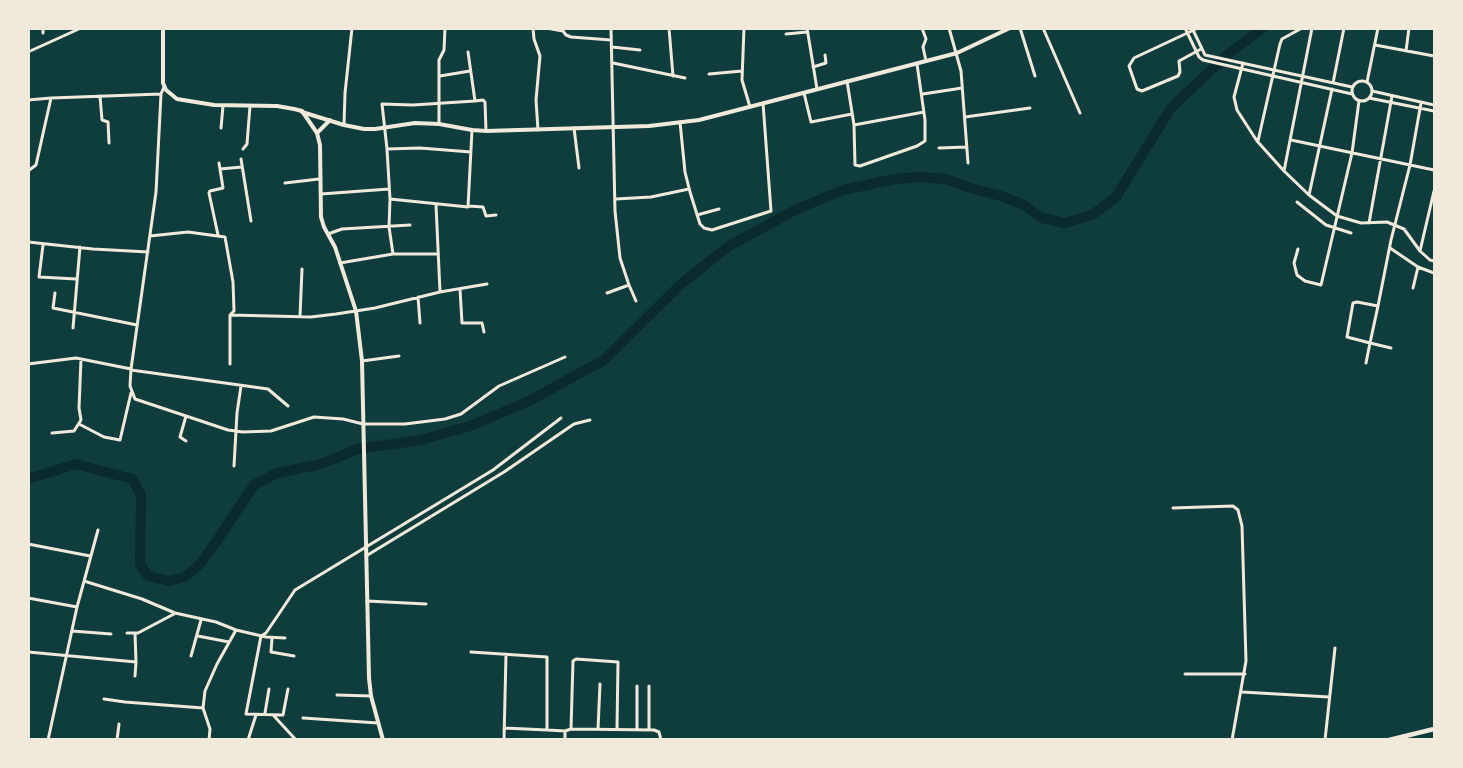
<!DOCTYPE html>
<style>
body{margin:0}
#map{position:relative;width:1463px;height:768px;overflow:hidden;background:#0f3d3e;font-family:Roboto,sans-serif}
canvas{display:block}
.frame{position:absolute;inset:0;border:30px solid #f1e9da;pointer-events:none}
</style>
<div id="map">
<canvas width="1463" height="768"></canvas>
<div class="frame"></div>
</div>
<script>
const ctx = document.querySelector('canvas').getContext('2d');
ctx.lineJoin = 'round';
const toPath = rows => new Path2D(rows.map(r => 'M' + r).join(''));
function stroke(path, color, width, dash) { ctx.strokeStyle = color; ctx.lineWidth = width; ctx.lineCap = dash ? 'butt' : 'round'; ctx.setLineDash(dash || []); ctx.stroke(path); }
stroke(toPath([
 [28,479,76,464,132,479,141,495,140,564,148,576,169,581,185,577,200,564,216,542,254,485,277,473,321,464,358,449,421,440,470,426,527,402,604,360,681,284,729,246,797,209,843,190,895,179,919,177,946,179,970,188,1001,196,1024,205,1042,218,1065,223,1092,215,1116,197,1171,108,1227,55,1263,28]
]), '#0a2a2b', 10);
stroke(toPath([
 [533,28,534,39,540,56,536,100,538,130],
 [546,28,563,31,566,35,571,37,611,40],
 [611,28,615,211,620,258,629,285],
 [669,28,673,76],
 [744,28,742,80,750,107],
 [807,28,817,89],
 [922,28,926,39,923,47,926,61],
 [949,28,961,71,968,163],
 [1020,28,1035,76],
 [1043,28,1080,113],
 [1185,28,1199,57,1203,60,1352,94],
 [1192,28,1205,55,1352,87],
 [1198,28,1134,58,1129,66,1137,89,1142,91,1178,76,1180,72,1179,61,1201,49],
 [43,33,43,28],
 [786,34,807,32],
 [1375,45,1434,56],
 [612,47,640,50],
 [1406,51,1409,28],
 [28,52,81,28],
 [468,52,475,101,483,100,485,102,486,131],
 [613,63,685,78],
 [1243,63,1234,97,1237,110,1257,141,1284,171,1309,195,1337,216,1361,223,1387,222,1404,229,1420,251,1430,260,1434,261],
 [813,67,826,63,825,55],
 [709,74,742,71],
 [440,76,470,71],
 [847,81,854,125,855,165,860,166,917,146,925,141,925,120,917,64],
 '1352 91a10 10 0 1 1 20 0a10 10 0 1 1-20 0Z',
 [1367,82,1378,28],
 [1333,83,1344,28],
 [164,87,161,94,156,192,131,369,130,386,135,399,228,430,243,432,271,431,314,417,343,419,363,424,405,424,445,419,461,414,499,386,565,357],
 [1372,91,1434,105],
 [804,93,811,122,852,114],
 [923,94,962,88],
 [100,96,102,120,108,122,109,143],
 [1369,98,1434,111],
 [28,100,51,98],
 [965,117,1030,108],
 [680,122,685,172,690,192,700,224,704,228,712,230,771,211,763,103],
 [439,124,439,60,444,50,445,28],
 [344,125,345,93,352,28],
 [854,125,924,112],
 [221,128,223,106],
 [574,128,579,168],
 [472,130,468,207,390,199,387,149,382,104,413,105,475,101],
 [1291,140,1434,170],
 [1258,141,1280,44,1282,39,1302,28],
 [939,148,967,147],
 [243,149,247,144,250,106],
 [387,149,420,148,471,152],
 [241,159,251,221],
 [219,163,220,169,242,167],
 [28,171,36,165,51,98,161,94],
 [1284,171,1312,28],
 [285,183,319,179],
 [321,194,389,189],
 [1309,195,1332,89],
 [390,199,389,227,393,254],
 [616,199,651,197,689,189],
 [1297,202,1326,225,1351,233],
 [436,205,440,292],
 [469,206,483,207,486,216,496,215],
 [697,215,719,209],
 [1369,223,1392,96],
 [328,234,342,229,410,225],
 [218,235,209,193,210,191,223,188,220,169],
 [150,236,188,232,225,237,233,282,234,311,230,315,311,317,336,314,375,308,440,292,487,284],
 [28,242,93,249,148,252],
 [43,245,39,277,76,279],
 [1390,248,1418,267,1434,273],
 [1298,249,1294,263,1297,275,1305,281,1321,285,1352,153,1359,101],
 [1420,251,1434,191],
 [340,263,393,254,438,254],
 [1413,288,1418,267],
 [460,289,462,323,482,323,484,332],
 [55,293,53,308,137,325],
 [607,293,629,285,636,301],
 [418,297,420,323],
 [1378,306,1357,302,1353,303,1347,337,1370,343,1378,306,1391,240,1410,165,1421,103],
 [300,316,302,269],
 [73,328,80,247],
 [362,361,399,356],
 [1366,363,1370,343,1391,348],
 [28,364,76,358,131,369],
 [230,364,230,315],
 [131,370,268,389,288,406],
 [186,416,180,437,186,441],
 [79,424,104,437,120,440,131,393],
 [52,433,74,431,81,420,79,408,81,359],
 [234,466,237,413,241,386],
 [1173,508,1233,506,1238,510,1242,526,1246,661,1232,740],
 [28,544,90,556],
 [366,556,504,472,574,424,590,420],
 [84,581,142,599,175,613,216,622,236,630,266,637,285,638],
 [28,598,77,607],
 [367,601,426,604],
 [72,631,111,634],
 [127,633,138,633,174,614],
 [198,636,229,642],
 [272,638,271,652,294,656],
 [28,652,136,662,135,633],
 [471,652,547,657,547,730,565,731],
 [191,656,201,620],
 [1185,674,1245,674],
 [135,676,136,662],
 [288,689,283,715,246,714,261,636,266,633,295,590,493,470,561,418],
 [1242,692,1329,697],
 [337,695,371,696],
 [104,699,125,702,203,708],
 [265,713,269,689],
 [274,716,296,740],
 [303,718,378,723],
 [504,728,547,730],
 [571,729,573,661,576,659,618,662,617,729],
 [598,729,600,684],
 [637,729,637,686],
 [649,729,649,686],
 [48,740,77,607,98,530],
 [117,740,119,724],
 [209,740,210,729,203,708,205,691,217,664,236,630],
 [248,740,256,715],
 [504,740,506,654],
 [565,740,565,731,571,729,654,730,659,732,661,740],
 [1325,740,1335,648]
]), '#f1e9da', 3);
stroke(toPath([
 [302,112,344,125,364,129,375,129,415,123,439,124,472,130,486,131,649,126,699,120,957,53,1010,28],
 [317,133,330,120]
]), '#f1e9da', 4);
stroke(toPath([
 [163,28,163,83,166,90,177,99,214,105,277,106,294,109,302,111,317,133,320,145,321,217,324,227,335,247,356,311,362,361,369,678,371,696,383,740]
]), '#f1e9da', 4);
stroke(toPath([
 [1389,740,1434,729]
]), '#f1e9da', 4.5);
</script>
